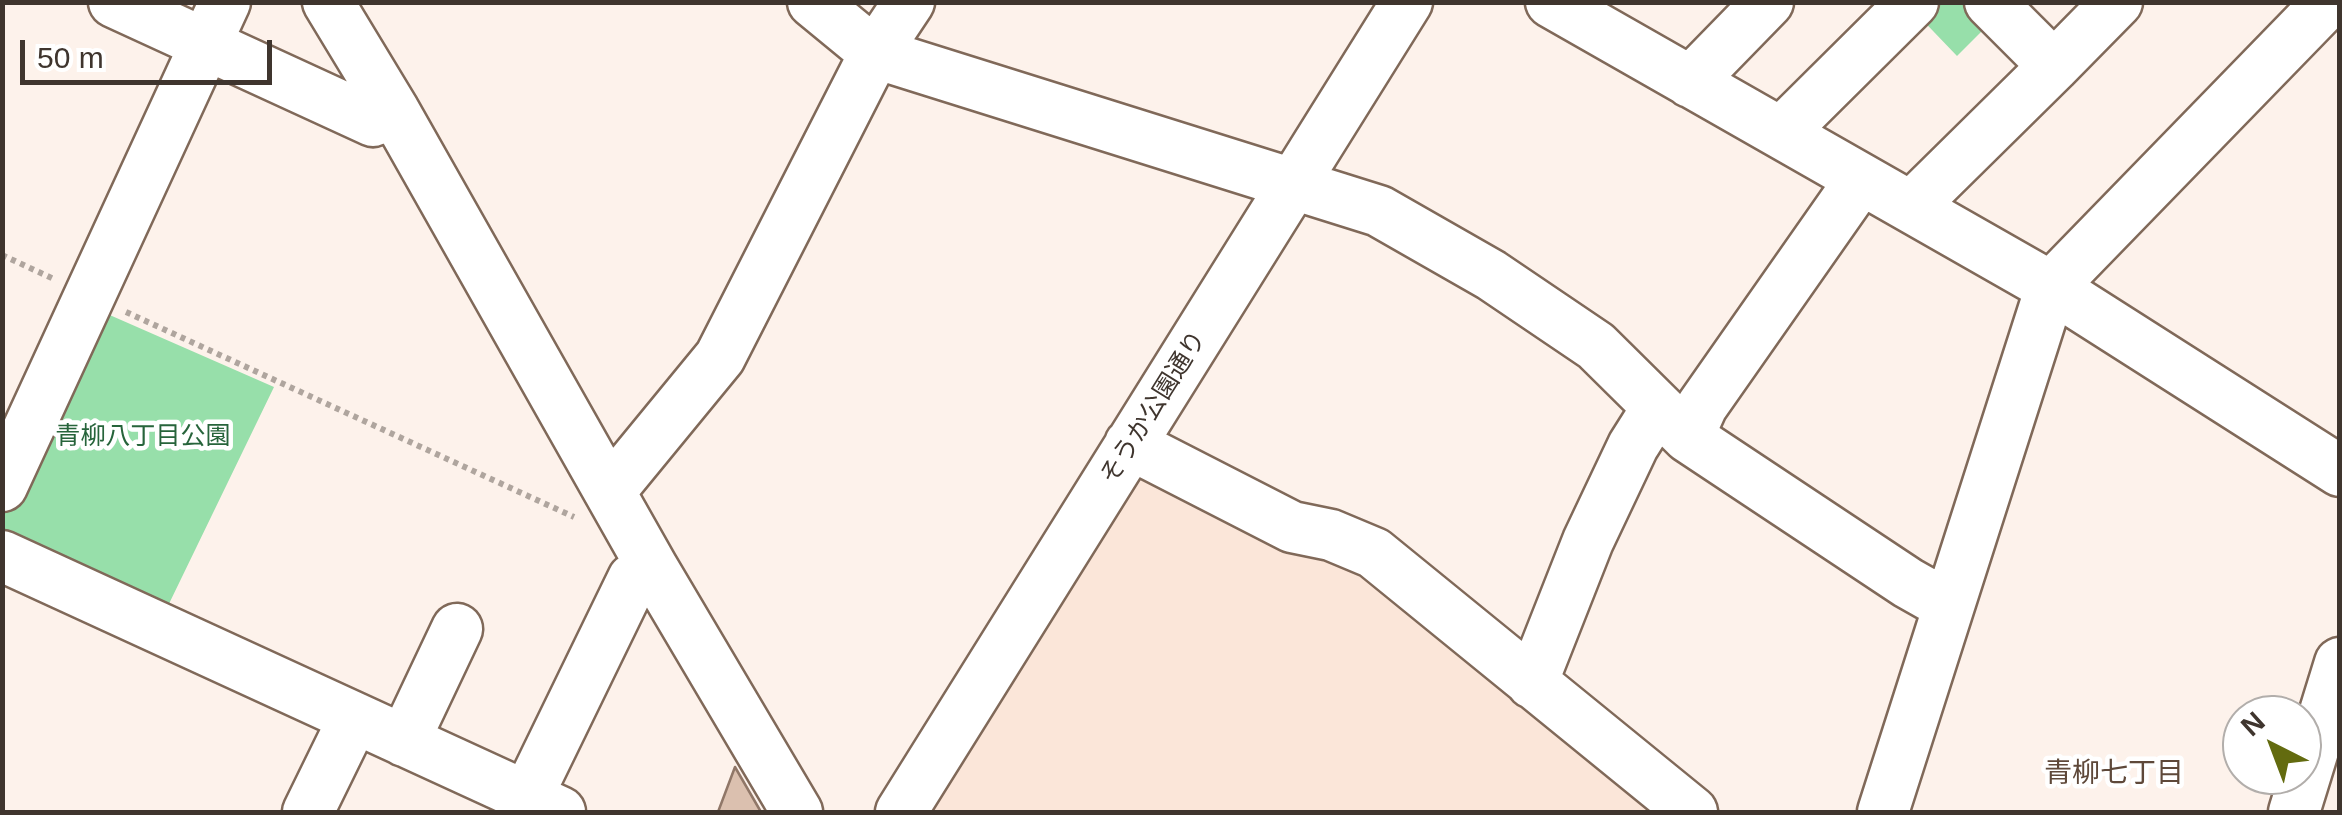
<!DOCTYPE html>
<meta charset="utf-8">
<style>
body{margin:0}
#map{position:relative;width:2342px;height:815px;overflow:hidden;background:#fdf2eb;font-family:Arial,sans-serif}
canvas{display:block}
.frame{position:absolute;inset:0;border:5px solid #3f352e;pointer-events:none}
.north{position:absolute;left:2222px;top:695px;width:100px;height:100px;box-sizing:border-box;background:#fff;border:2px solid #b2aeab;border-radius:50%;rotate:318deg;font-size:28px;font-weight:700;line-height:40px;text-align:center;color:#3f352e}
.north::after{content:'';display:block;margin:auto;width:35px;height:45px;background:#636b0f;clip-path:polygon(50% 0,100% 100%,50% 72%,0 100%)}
.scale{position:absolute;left:20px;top:40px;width:252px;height:45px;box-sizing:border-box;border:5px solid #3f352e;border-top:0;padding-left:12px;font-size:30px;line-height:35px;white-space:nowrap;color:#3f352e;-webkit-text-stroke:8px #fff;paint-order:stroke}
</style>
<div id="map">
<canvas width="2342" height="815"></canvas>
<div class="frame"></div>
<div class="north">N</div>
<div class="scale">50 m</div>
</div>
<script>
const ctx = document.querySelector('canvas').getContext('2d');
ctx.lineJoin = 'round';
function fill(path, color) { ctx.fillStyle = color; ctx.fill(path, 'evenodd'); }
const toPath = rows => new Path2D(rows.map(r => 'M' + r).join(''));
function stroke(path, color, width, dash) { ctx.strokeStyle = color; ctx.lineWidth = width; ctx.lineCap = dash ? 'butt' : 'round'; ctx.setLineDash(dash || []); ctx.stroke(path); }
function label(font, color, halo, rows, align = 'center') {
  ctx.font = font + ' Arial,"Noto Sans JP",sans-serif'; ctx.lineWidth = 9; ctx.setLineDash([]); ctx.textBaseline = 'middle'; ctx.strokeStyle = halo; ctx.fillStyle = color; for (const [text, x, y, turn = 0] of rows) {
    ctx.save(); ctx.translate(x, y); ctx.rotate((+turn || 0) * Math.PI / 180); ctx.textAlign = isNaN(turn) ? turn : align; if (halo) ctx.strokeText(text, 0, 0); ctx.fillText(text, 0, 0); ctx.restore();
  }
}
fill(toPath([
 [1132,452,1327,545,1679,812,912,812]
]), '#fbe6d9');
fill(toPath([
 [1917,3,1985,3,1998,15,1957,56,1911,8],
 [96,309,274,387,165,612,3,540,3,512]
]), '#97dfaa');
const building = toPath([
 [735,767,761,812,718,812,735,767]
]);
fill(building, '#dbc0af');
stroke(building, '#907768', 2.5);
const minor = toPath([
 [114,2,373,121,394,111],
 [328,2,394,111,652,567,797,812],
 [813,2,875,53,1379,211,1491,275,1596,346,1688,437,1908,583,1947,605],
 [1551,2,2051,287,2340,471],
 [1990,2,2054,66,2117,2],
 [1690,82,1768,2],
 [1781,133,1913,2],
 [1911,207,2054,66],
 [1688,437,1702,406,1861,179],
 [1130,444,1292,527,1331,535,1374,553,1692,812],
 [2,486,225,2],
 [610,491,720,357,875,53,909,2],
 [2,556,560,812],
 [1532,683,1588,541,1633,446,1657,408],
 [404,741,457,629],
 [527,797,633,579,652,567],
 [308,812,354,718],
 [901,812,1407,2],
 [1883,812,2051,287,2328,2],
 [2294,812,2340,663]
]);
stroke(minor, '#806959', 55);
stroke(toPath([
 [2,255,56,280],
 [126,312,574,517]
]), '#afa59e', 6, [5, 5]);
stroke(minor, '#fff', 50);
label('25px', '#3f352e', '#fff', [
 ["そうか公園通り",1154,408,-58]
]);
label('25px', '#27643b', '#fff', [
 ["青柳八丁目公園",143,437]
]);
label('28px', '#5e4839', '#fff', [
 ["青柳七丁目",2114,774]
]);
</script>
